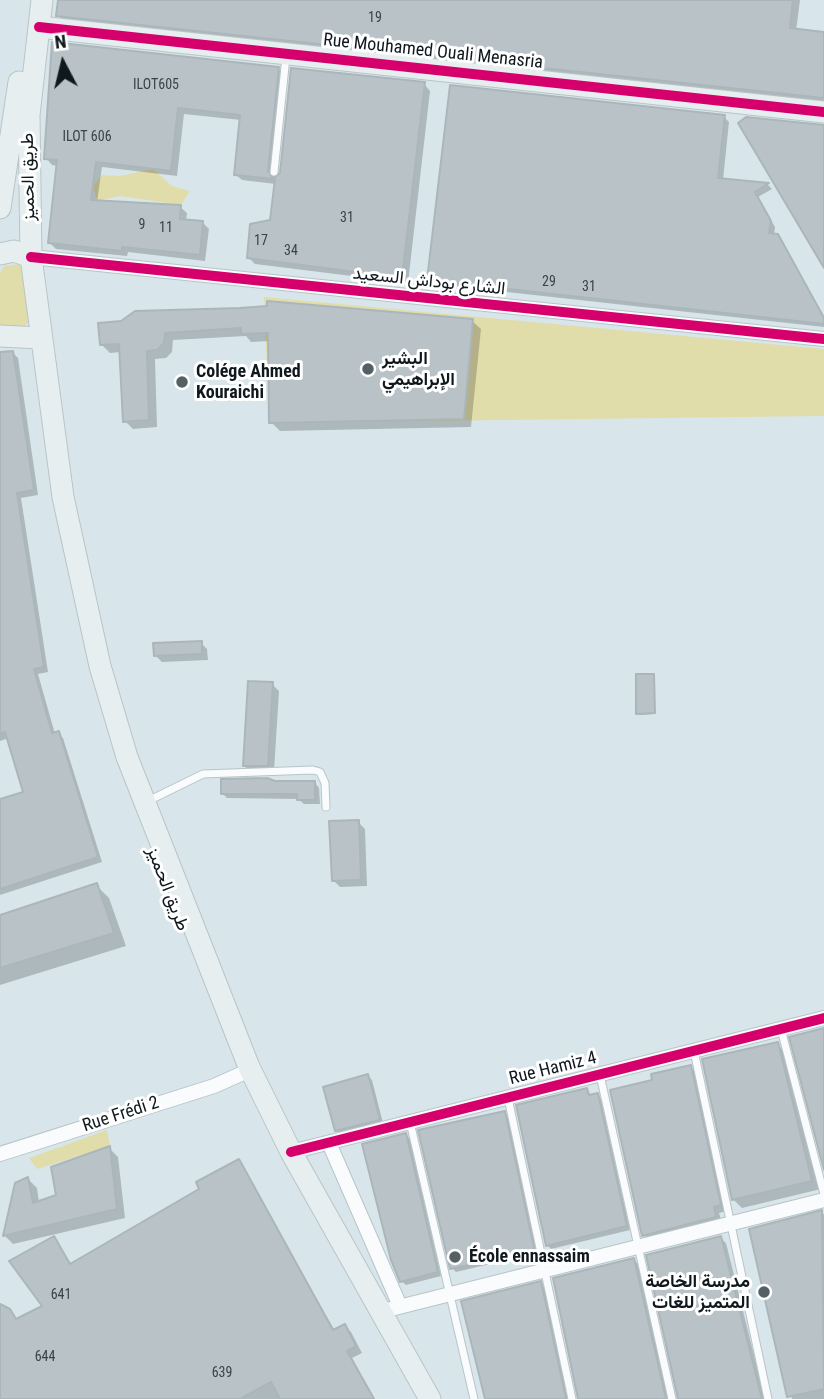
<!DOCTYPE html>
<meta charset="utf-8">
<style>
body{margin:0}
#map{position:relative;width:824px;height:1399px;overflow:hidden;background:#d8e6eb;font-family:"Roboto Condensed",sans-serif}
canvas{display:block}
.north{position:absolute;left:28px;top:28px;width:70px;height:70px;-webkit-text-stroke:5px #fff;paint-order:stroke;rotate:353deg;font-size:19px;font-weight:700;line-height:28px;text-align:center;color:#0f181c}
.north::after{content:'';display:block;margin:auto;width:24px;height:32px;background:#0f181c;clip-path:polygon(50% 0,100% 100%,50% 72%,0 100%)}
</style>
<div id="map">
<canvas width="824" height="1399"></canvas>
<div class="north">N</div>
</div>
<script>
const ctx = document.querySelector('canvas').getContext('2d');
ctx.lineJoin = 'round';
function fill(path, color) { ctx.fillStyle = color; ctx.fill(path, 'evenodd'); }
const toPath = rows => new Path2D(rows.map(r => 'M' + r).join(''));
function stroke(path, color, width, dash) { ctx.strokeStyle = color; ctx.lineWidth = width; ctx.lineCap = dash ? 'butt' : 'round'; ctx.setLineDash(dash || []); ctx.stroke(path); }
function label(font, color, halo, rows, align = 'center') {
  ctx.font = font + ' "Roboto Condensed",Vazirmatn,sans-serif'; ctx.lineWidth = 6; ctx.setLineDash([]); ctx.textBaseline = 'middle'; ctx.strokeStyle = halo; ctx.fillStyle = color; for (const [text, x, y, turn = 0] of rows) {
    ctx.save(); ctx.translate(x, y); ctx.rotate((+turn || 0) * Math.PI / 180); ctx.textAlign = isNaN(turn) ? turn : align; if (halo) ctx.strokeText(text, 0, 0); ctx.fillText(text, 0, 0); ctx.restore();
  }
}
fill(toPath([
 [153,169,172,186,190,191,181,205,120,196,97,201,93,186,102,175,119,176],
 [19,264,25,270,30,320,22,330,0,328,0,273,4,266],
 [264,297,824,349,824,416,269,423],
 [107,1130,110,1146,37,1169,29,1158]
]), '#e1ddab');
fill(toPath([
 [60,0,800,0,796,31,824,34,824,103,64,21,58,15],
 [278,69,284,75,274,180,424,84,430,91,408,283,255,264,248,257,272,221,276,184,242,180,235,174,241,120,184,114,177,176,102,167,97,202,180,207,187,213,186,221,203,223,209,229,205,261,128,252,127,256,56,249,50,243,58,166,52,165,46,158],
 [724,117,729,122,723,180,768,185,772,189,758,197,775,227,774,235,782,241,824,316,824,327,434,284,429,279],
 [472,321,481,329,471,427,280,431,271,422,270,341,251,342,246,336,173,340,172,352,166,358,155,359,157,427,133,429,125,421,121,352,110,353,102,345,100,325],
 [12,352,18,358,38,495,21,498,48,672,38,674,55,734,63,738,102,862,0,895,0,801,25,793,9,738,0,741,0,354],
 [201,643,207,649,208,660,162,662,156,656],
 [653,675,655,714,640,715,638,713],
 [272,684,279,691,274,771,251,772,244,766],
 [315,783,319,788,320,804,304,804,298,799,227,798,222,793],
 [358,822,365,829,367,886,340,887,333,880],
 [96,885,109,898,126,946,0,985,0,917],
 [777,1044,786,1053,821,1189,742,1208,733,1199],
 [690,1067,697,1073,726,1211,719,1213,722,1223,651,1241,644,1235,654,1081],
 [368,1076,372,1080,383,1123,340,1134,336,1130],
 [586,1090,591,1096,597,1095,601,1099,630,1230,551,1249,547,1245],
 [504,1113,508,1117,537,1253,456,1272,452,1268],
 [406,1135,410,1139,441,1276,406,1285,401,1281],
 [109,1148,118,1157,125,1218,13,1244,5,1236,17,1184,28,1179,37,1188,39,1202,58,1197],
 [238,1161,335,1331,344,1326,351,1332,362,1353,352,1358,375,1399,0,1399,0,1305,18,1320,45,1307,53,1238,72,1265,201,1190],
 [824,1214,824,1399,792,1399,751,1230],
 [720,1238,726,1243,765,1399,679,1399],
 [634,1260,639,1265,669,1399,579,1399],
 [540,1283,546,1289,569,1399,487,1399]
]), '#0003');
const building = toPath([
 [58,0,793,0,790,28,824,32,824,98,56,16,58,0],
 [52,42,279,67,268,171,273,178,280,173,291,68,425,82,402,278,247,258,250,224,270,220,275,179,234,175,240,115,178,108,171,171,96,162,91,200,181,205,180,219,203,221,200,255,122,247,122,251,48,243,57,160,44,159,52,42],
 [450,85,725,115,718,178,769,183,755,192,771,221,769,233,778,234,824,318,824,324,427,280,450,85],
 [746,117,824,125,824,268,738,123,746,117],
 [267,301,473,319,464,419,269,423,268,333,241,334,241,328,165,333,164,343,157,350,147,351,149,420,123,422,119,344,100,345,98,323,121,321,135,311,240,308,267,306,267,301],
 [13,351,34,490,17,493,44,667,34,669,52,733,59,731,98,857,0,889,0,799,23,792,5,732,0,734,0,352,13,351],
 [202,641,202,654,154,656,153,643,202,641],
 [636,674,654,674,655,713,636,714,636,674],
 [248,681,273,682,268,766,243,766,248,681],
 [267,778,275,781,315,781,315,800,297,800,297,794,221,794,221,779,267,778],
 [359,820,361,880,332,881,329,821,359,820],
 [97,883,114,933,0,968,0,915,97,883],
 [824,1028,824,1170,789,1037,824,1028],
 [778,1042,812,1181,732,1200,702,1059,778,1042],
 [691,1065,721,1205,714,1207,716,1217,642,1236,610,1090,652,1080,651,1074,691,1065],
 [368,1074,380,1120,335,1131,323,1087,368,1074],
 [587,1088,589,1095,598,1093,627,1226,546,1246,516,1105,587,1088],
 [505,1111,534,1248,531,1252,450,1269,418,1130,505,1111],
 [406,1133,438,1272,400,1282,391,1260,362,1144,406,1133],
 [110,1146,117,1209,3,1236,15,1183,28,1177,33,1203,56,1195,51,1167,110,1146],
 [239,1159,333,1330,345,1324,356,1346,347,1351,374,1399,280,1399,271,1382,240,1399,0,1399,0,1304,10,1309,16,1319,42,1306,9,1261,54,1236,70,1264,199,1189,196,1182,239,1159],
 [822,1210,824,1389,787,1397,749,1229,822,1210],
 [721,1236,762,1399,678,1399,646,1255,721,1236],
 [634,1258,666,1399,578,1399,553,1278,634,1258],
 [541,1281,566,1399,485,1399,461,1301,541,1281]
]);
fill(building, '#b9c3c7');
stroke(building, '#abb6ba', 2);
const lane = toPath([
 [274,172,286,57],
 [148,801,203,774,313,770,320,772,325,783,326,807],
 [781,1029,824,1194],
 [694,1051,768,1399],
 [600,1075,672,1399],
 [508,1098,572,1399],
 [410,1122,474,1399]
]);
const street = toPath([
 [31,257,824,339],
 [329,1143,400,1306],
 [291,1152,824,1018],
 [0,1154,214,1086,241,1074],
 [379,1312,824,1200]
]);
const secondary = toPath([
 [42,0,29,115,31,257,63,497,100,666,127,757,249,1067,291,1152,430,1399],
 [39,27,824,112],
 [0,208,19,82],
 [0,254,14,251,31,257],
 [0,336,40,338]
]);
stroke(lane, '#b8c4c8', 9);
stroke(street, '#b8c4c8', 16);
stroke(secondary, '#b8c4c8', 23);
stroke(lane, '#f9fbfc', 7);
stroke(street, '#f9fbfc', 14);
stroke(secondary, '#e7eef0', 21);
stroke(toPath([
 [39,27,824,112],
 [31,257,824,339],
 [291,1152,824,1018]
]), '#d6006c', 10);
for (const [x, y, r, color] of [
 [368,369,7,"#556064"],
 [182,382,7,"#556064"],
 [455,1257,7,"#556064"],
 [764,1292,7,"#556064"]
]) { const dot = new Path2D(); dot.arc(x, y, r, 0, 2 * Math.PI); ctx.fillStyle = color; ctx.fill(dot); stroke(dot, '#fff', 2.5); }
label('14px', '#3a4347', null, [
 ["19",375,18],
 ["ILOT605",156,85],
 ["ILOT 606",87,137],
 ["31",347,218],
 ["9",142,225],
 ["11",166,228],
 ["17",261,241],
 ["34",291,251],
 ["29",549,282],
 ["31",589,287],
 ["641",61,1295],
 ["644",45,1357],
 ["639",222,1373]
]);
label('18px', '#0f181c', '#fff', [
 ["Rue Mouhamed Ouali Menasria",433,52,6],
 ["طريق الحميز",29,177,-91],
 ["الشارع بوداش السعيد",429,282,6],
 ["طريق الحميز",167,889,69],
 ["Rue Hamiz 4",553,1069,-14],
 ["Rue Frédi 2",121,1115,-18]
]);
label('bold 18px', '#0f181c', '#fff', [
 ["البشير",382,359],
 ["الإبراهيمي",382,380],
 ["Colége Ahmed",196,372],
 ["Kouraichi",196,393],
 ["École ennassaim",469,1257],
 ["مدرسة الخاصة",750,1282,"right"],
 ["المتميز للغات",750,1303,"right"]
], 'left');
</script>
